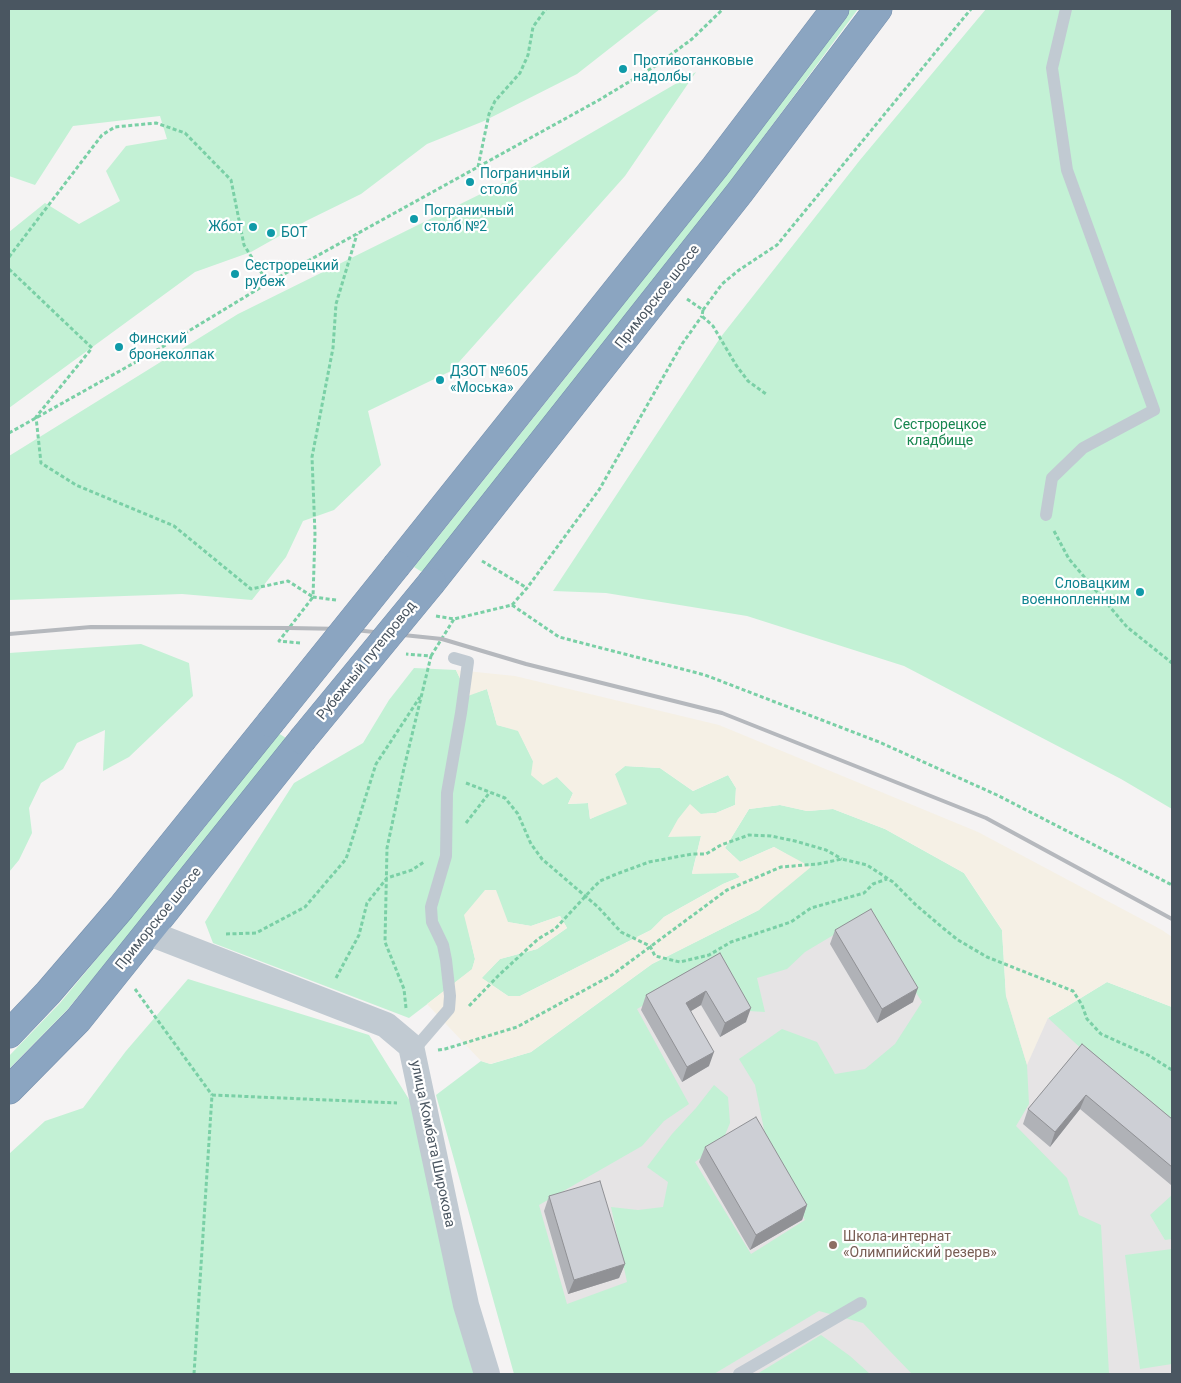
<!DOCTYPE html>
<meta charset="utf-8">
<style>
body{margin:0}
#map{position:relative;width:1181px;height:1383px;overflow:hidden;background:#f5f3f3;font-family:Roboto,sans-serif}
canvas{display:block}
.frame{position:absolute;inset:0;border:10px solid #4a5661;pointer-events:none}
</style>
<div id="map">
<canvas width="1181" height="1383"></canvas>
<div class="frame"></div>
</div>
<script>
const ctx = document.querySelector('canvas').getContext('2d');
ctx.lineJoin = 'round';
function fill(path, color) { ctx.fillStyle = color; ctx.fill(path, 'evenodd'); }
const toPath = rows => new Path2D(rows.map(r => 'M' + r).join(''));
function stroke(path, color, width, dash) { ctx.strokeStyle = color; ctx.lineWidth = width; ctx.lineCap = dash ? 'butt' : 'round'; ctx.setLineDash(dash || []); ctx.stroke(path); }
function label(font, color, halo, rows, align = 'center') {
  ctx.font = font + ' Roboto,sans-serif'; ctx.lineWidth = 4.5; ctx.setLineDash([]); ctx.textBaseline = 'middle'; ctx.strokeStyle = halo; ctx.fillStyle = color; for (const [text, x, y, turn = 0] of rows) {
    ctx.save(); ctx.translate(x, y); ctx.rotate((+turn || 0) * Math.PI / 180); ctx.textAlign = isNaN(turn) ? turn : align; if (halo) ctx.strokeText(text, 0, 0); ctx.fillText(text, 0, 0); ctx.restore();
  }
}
fill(toPath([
 [865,905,1006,996,1172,1084,1172,1374,540,1374,447,1115,719,956]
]), '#e6e4e5');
fill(toPath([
 [9,9,660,9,577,74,484,121,427,144,361,194,306,221,251,252,195,272,9,408,9,232,45,203,79,224,120,201,106,171,126,146,167,139,160,116,73,126,35,185,9,176],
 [848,9,858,9,731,181,577,379,422,572,414,567,569,373,723,177],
 [986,9,1172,9,1172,809,1121,779,904,666,747,616,606,593,553,591,720,338,860,160],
 [696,72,625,176,451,371,368,411,381,465,334,510,303,521,286,557,252,600,182,594,9,600,9,456,238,314,517,176],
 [141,644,189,663,193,696,129,757,103,771,105,730,77,743,63,769,41,783,29,808,32,833,19,860,9,872,9,653],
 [414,668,456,670,468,695,487,689,497,725,518,730,533,761,557,777,573,793,568,804,588,803,590,819,607,811,615,774,625,766,660,768,693,791,728,775,736,788,735,805,716,813,701,814,701,836,692,873,736,873,740,877,723,884,664,917,651,930,520,996,508,996,481,978,500,959,537,949,567,928,560,916,531,926,465,915,475,959,472,970,409,1018,213,943,205,922,294,783,363,743,389,700],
 [278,733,286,738,195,855,67,1010,9,1069,9,1056,60,1003,186,851],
 [780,805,807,811,833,809,885,829,964,873,1002,930,1006,996,1027,1065,1029,1104,1016,1126,1067,1178,1079,1215,1101,1225,1109,1374,912,1374,863,1323,819,1311,714,1374,514,1374,436,1095,481,1061,491,1064,531,1052,652,964,759,910,786,854,774,847,740,862,725,848,749,809],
 [867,915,922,1002,895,1044,865,1069,835,1074,817,1042,782,1029,739,1059,755,1085,768,1149,805,1220,751,1254,695,1162,722,1142,730,1123,728,1097,714,1085,696,1108,672,1134,647,1167,668,1182,663,1207,638,1210,611,1207,627,1282,567,1304,539,1205,642,1146,664,1121,689,1104,637,1009,717,963,749,1011,765,1012,757,978,787,969,805,952],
 [188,979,369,1035,410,1101,476,1374,9,1374,9,1154,45,1121,83,1108,126,1051],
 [1107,982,1172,1007,1172,1132,1048,1018],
 [1172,1195,1172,1239,1165,1240,1150,1215],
 [1172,1249,1172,1364,1140,1369,1125,1255],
 [821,1335,850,1356,870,1374,757,1374]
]), '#c3f1d5');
fill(toPath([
 [456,670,515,676,719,725,978,832,1162,930,1172,937,1172,1007,1107,982,1048,1018,1027,1065,1006,996,1002,930,964,873,885,829,833,809,807,811,780,805,749,809,725,848,740,862,774,847,811,867,759,910,652,964,531,1052,490,1064,481,1061,427,1004,472,969,475,959,464,915,485,890,496,890,508,922,531,926,560,916,567,928,537,949,500,959,482,978,508,996,520,996,651,930,664,917,723,884,740,877,736,873,692,874,701,836,668,837,678,819,690,804,701,814,716,813,735,805,736,788,728,775,693,791,660,768,625,766,615,774,627,804,590,819,588,803,568,804,573,793,557,777,543,785,531,775,533,761,518,731,497,725,487,689,468,696]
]), '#f5f0e5');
const highway = toPath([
 [397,565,715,167,835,9],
 [432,582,740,192,878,9],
 [9,1034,48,993,121,908,270,723],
 [9,1090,78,1020,302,740]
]);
stroke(highway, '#7690ad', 29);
stroke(toPath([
 [478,167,489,114,495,101,520,73,528,55,533,27,546,9],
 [9,257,102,135,115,127,156,123,185,133,231,180,244,245,268,283],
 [9,269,92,348,36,417,41,463,76,485,174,526,251,589,288,581,313,597,279,641,300,643],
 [687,299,703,310,702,316,713,326,736,365,748,381,766,394],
 [703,310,722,284,739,270,777,245,971,9],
 [9,433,159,349,268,283,599,100,657,65,692,39,723,9],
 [1054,531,1069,559,1127,627,1172,663],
 [482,561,527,588],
 [336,600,313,597,315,534,312,457,333,348,336,304,357,234],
 [512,605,559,637,705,675,879,742,997,795,1172,885],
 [436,616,454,619,512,605,527,588,599,490,682,344,702,316],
 [431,656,454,619],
 [466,783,505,798,518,814,531,844,542,859,598,907,621,932,650,946,655,956,680,962,709,955,731,942,791,922,811,908,864,893,873,884,887,879],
 [466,823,490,792],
 [226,934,256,933,305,907,346,859,376,764,420,697],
 [336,978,359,935,367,903,387,878,412,870,424,862],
 [135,989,212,1095],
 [469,1006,498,976,538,939,555,929,593,888,600,881,614,875,649,862,692,854,706,854,721,845,749,835,771,836,795,841,826,850,842,859],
 [406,1008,404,989,385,942,387,848,404,768,431,656,406,654],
 [438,1050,445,1049,517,1027,612,975,727,890,781,867,818,864,842,859,867,865,893,882,916,905,943,928,958,940,987,957,1073,991,1082,1005,1087,1019,1101,1034,1148,1055,1172,1070],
 [194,1374,212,1095,397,1103]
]), '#7ad0a6', 3, [4, 2.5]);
stroke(toPath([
 [1046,515,1052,478,1083,448,1154,410,1067,170,1052,68,1066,9],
 [412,1052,449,1009,450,996,446,960,443,945,432,922,431,907,446,856,447,793,461,713,468,662,454,658],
 [739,1374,861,1303]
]), '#c1cad2', 12);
stroke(toPath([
 [149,933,386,1025,411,1046,466,1305,487,1374]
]), '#c1cad2', 26);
stroke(highway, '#8ba5c1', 28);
stroke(toPath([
 [9,634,91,627,289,628,345,629,442,639,526,664,722,713,986,818,1172,919]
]), '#b5b8bd', 4);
const highwayBridge = toPath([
 [270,723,397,565],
 [302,740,432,582]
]);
stroke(highwayBridge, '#7690ad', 29, []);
stroke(highwayBridge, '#8ba5c1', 28);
fill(toPath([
 [835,930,913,1002,877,1023,830,944],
 [720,953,746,1022,720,1037,701,1005,691,1011,709,1066,682,1082,641,1010,646,995],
 [1082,1044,1172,1119,1172,1183,1171,1185,1080,1109,1050,1147,1023,1124,1028,1109],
 [705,1147,807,1205,802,1220,750,1250,699,1162],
 [549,1196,625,1264,619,1278,568,1294,544,1211]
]), '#b0b2b7');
fill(toPath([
 [918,988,913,1002,877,1023,882,1009],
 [706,991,701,1005,681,1017,686,1003],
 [751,1008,746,1022,720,1037,725,1023],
 [714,1052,709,1066,682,1082,687,1067],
 [1086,1095,1080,1109,1050,1147,1055,1132],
 [807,1205,802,1220,750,1250,756,1235],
 [625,1264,619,1278,568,1294,574,1280]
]), '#909195');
const building = toPath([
 [871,909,918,988,882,1009,835,930,871,909],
 [720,953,751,1008,725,1023,706,991,686,1003,714,1052,687,1067,646,995,720,953],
 [1082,1044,1172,1119,1172,1167,1086,1095,1055,1132,1028,1109,1082,1044],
 [756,1117,807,1205,756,1235,705,1147,756,1117],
 [600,1181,625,1264,574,1280,549,1196,600,1181]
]);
fill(building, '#cdcfd5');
stroke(building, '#909195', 1);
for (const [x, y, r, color] of [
 [623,69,5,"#0f9aa8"],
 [470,182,5,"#0f9aa8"],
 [414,219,5,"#0f9aa8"],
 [253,227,5,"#0f9aa8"],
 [271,233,5,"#0f9aa8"],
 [235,274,5,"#0f9aa8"],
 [119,347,5,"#0f9aa8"],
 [440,380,5,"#0f9aa8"],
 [1140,592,5,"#0f9aa8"],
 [833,1245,5,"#8d6e63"]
]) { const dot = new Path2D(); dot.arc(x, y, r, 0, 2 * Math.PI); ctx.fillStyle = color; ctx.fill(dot); stroke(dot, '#fff', 2); }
label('14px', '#0d838f', '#fff', [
 ["Противотанковые",633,61],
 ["надолбы",633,77],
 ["Пограничный",480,174],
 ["столб",480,190],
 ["Пограничный",424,211],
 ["столб №2",424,227],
 ["Жбот",243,227,"right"],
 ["БОТ",281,233],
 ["Сестрорецкий",245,266],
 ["рубеж",245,282],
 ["Финский",129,339],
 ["бронеколпак",129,355],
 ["ДЗОТ №605",450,372],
 ["«Моська»",450,388],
 ["Словацким",1130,584,"right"],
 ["военнопленным",1130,600,"right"]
], 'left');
label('14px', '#4a5661', '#fff', [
 ["Приморское шоссе",658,297,-52],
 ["Рубежный путепровод",367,661,-51],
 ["Приморское шоссе",159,919,-51],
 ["улица Комбата Широкова",432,1144,78]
]);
label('14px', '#17864f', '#fff', [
 ["Сестрорецкое",940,425],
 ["кладбище",940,441]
]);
label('14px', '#785e54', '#fff', [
 ["Школа-интернат",843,1237],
 ["«Олимпийский резерв»",843,1253]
], 'left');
</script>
